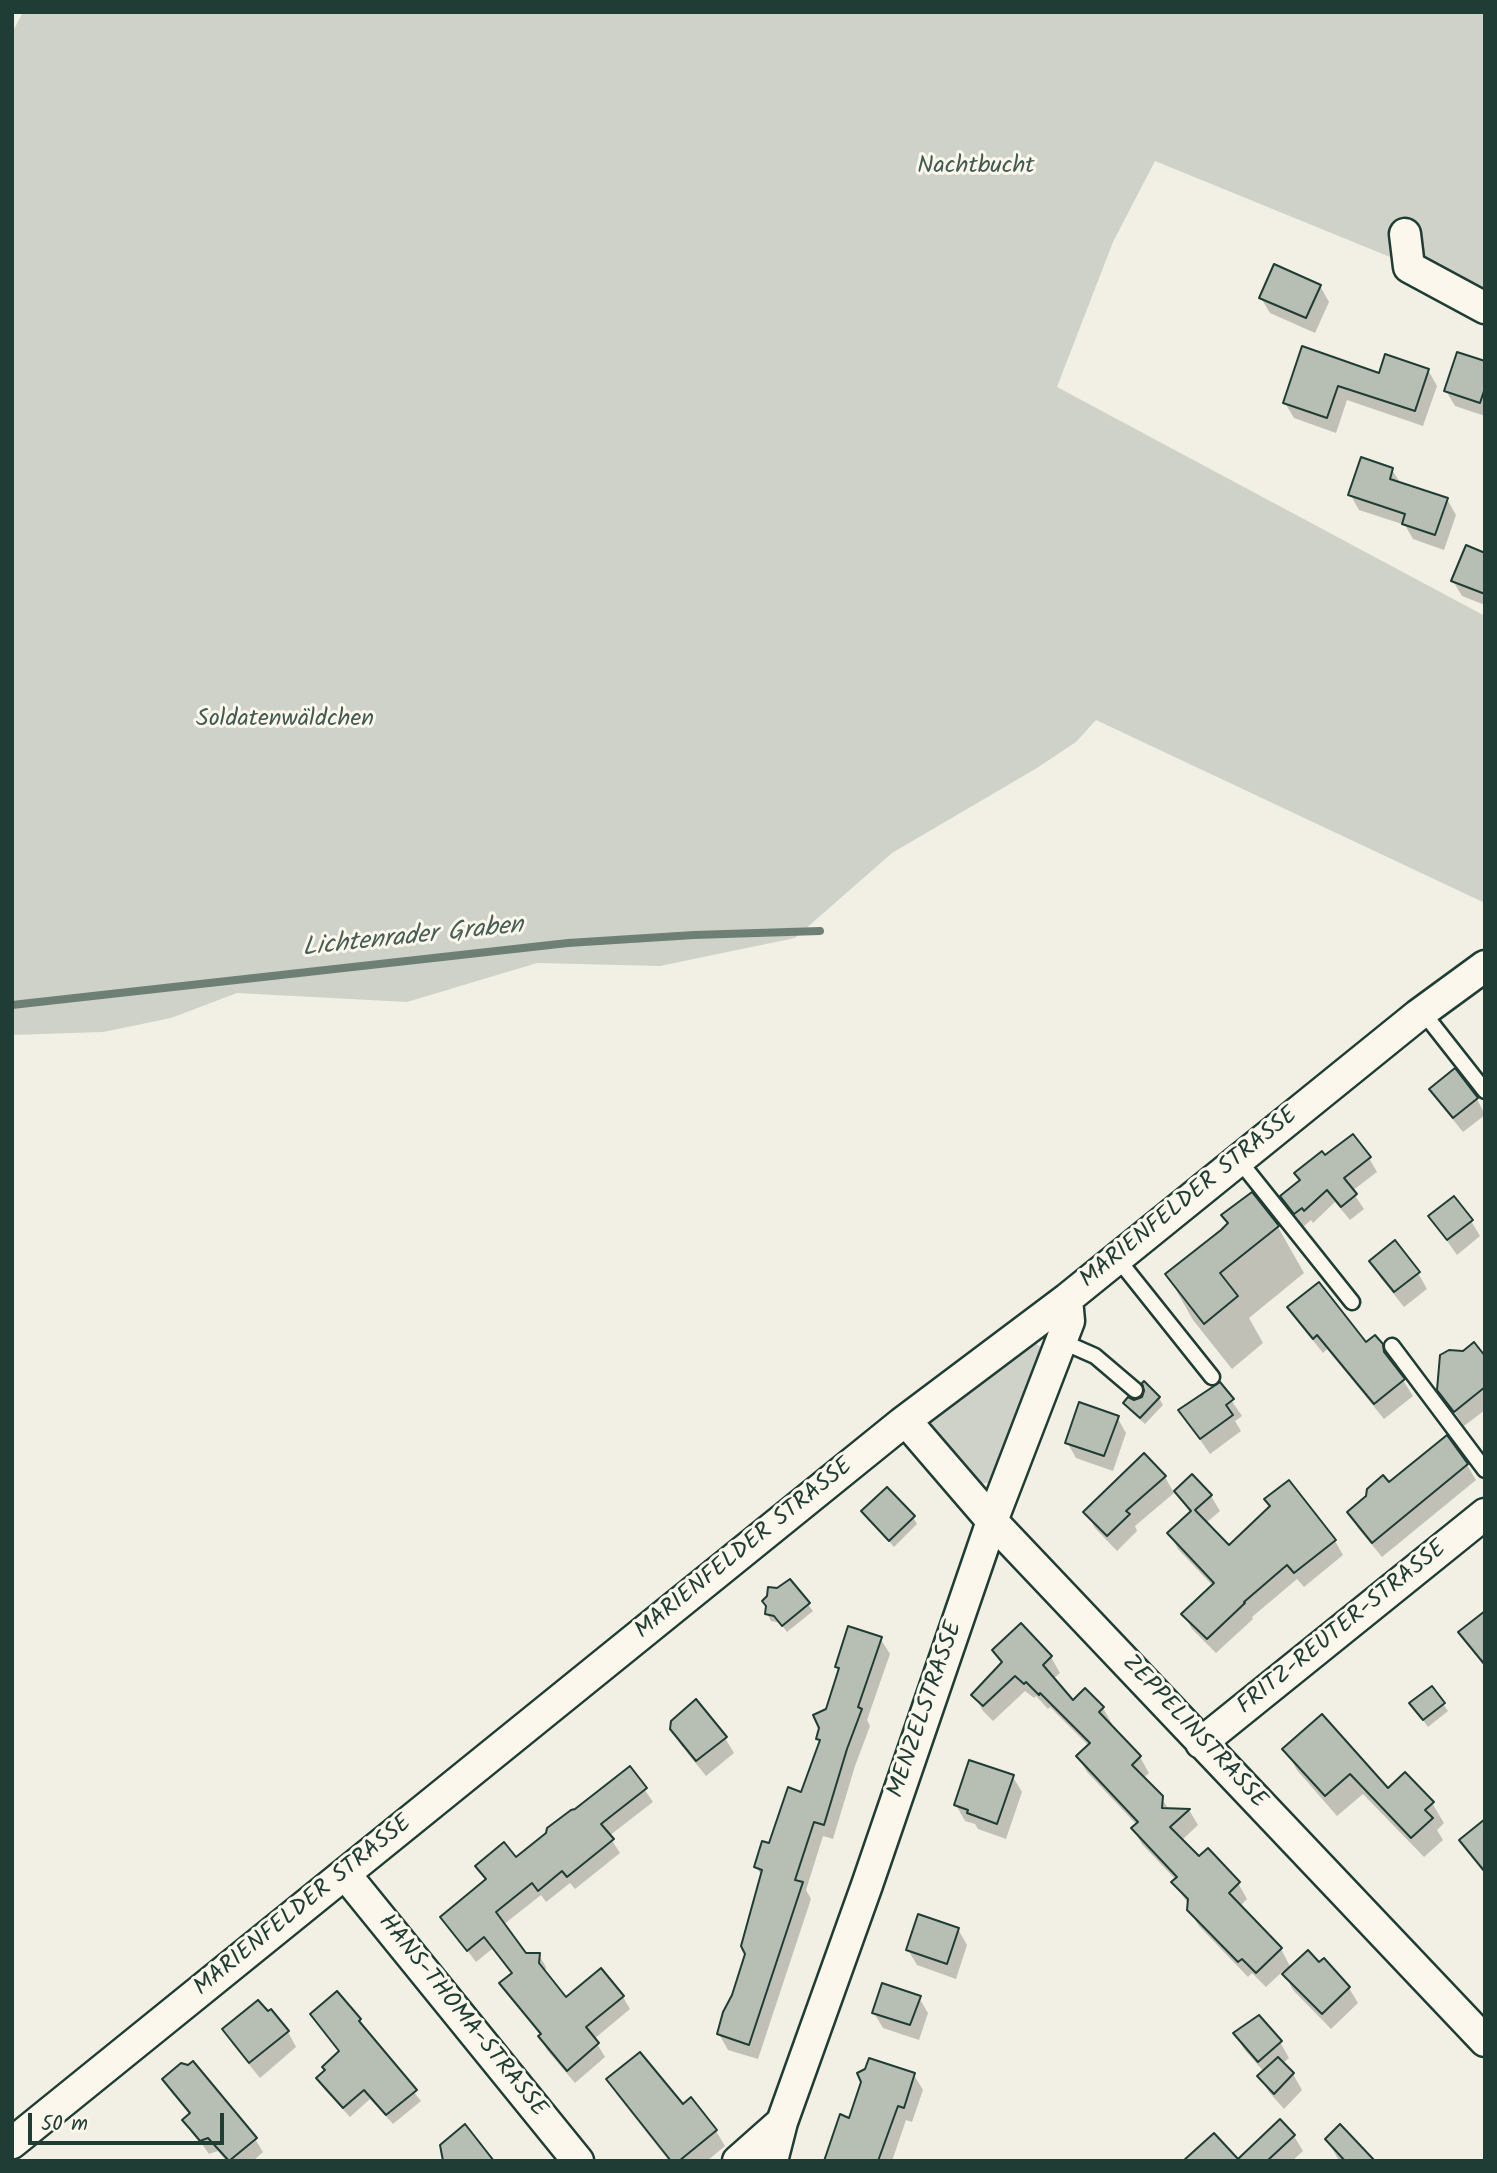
<!DOCTYPE html>
<meta charset="utf-8">
<style>
body{margin:0}
#map{position:relative;width:1497px;height:2173px;overflow:hidden;background:#f2f0e5;font-family:Kalam,sans-serif}
canvas{display:block}
.frame{position:absolute;inset:0;border:14px solid #1f3d34;pointer-events:none}
.scale{position:absolute;left:28px;top:2113px;width:196px;height:32px;box-sizing:border-box;border:4px solid #1f3d34;border-top:0;padding-left:9px;font-size:21px;line-height:24px;white-space:nowrap;color:#1f3d34;-webkit-text-stroke:5px #fbf7ec;paint-order:stroke}
</style>
<div id="map">
<canvas width="1497" height="2173"></canvas>
<div class="frame"></div>
<div class="scale">50 m</div>
</div>
<script>
const ctx = document.querySelector('canvas').getContext('2d');
ctx.lineJoin = 'round';
function fill(path, color) { ctx.fillStyle = color; ctx.fill(path, 'evenodd'); }
const toPath = rows => new Path2D(rows.map(r => 'M' + r).join(''));
function stroke(path, color, width, dash) { ctx.strokeStyle = color; ctx.lineWidth = width; ctx.lineCap = dash ? 'butt' : 'round'; ctx.setLineDash(dash || []); ctx.stroke(path); }
function label(font, color, halo, rows, align = 'center') {
  ctx.font = font + ' Kalam,sans-serif'; ctx.lineWidth = 6; ctx.setLineDash([]); ctx.textBaseline = 'middle'; ctx.strokeStyle = halo; ctx.fillStyle = color; for (const [text, x, y, turn = 0] of rows) {
    ctx.save(); ctx.translate(x, y); ctx.rotate((+turn || 0) * Math.PI / 180); ctx.textAlign = isNaN(turn) ? turn : align; if (halo) ctx.strokeText(text, 0, 0); ctx.fillText(text, 0, 0); ctx.restore();
  }
}
fill(toPath([
 [23,12,1485,12,1485,300,1417,268,1155,161,1113,242,1057,387,1485,616,1485,903,1096,720,1076,742,1037,768,892,853,795,938,660,966,537,963,407,1002,237,993,171,1018,103,1032,12,1035,12,33],
 [1028,1339,1049,1352,996,1482,976,1484,922,1421]
]), '#cfd2c8');
fill(toPath([
 [1320,286,1329,302,1315,333,1270,313,1261,298],
 [1303,349,1380,375,1428,370,1437,386,1423,426,1347,400,1336,433,1294,418,1285,403],
 [1485,363,1485,416,1455,406,1446,391],
 [1392,470,1401,484,1447,499,1456,515,1444,550,1413,539,1405,525,1359,510,1350,494],
 [1485,555,1485,605,1462,596,1453,581],
 [1432,1089,1477,1099,1485,1115,1463,1132,1441,1105],
 [1325,1158,1369,1158,1377,1172,1352,1191,1364,1209,1350,1220,1335,1202,1313,1223,1311,1220,1303,1227,1282,1197],
 [1224,1216,1278,1227,1304,1273,1249,1318,1263,1343,1232,1369,1193,1320,1167,1274,1229,1224],
 [1430,1217,1471,1221,1480,1236,1457,1255],
 [1394,1243,1418,1273,1427,1289,1404,1307,1380,1277,1371,1261],
 [1290,1307,1366,1345,1381,1345,1413,1396,1384,1419,1327,1349,1323,1353,1299,1323],
 [1485,1359,1485,1410,1464,1426,1439,1390],
 [1220,1384,1242,1416,1235,1421,1241,1431,1210,1454,1180,1411],
 [1159,1398,1163,1405,1145,1424,1129,1410,1125,1403],
 [1117,1417,1126,1433,1113,1471,1076,1458,1067,1442],
 [1144,1456,1165,1477,1174,1493,1135,1526,1137,1531,1117,1551,1095,1528,1086,1512],
 [1467,1465,1476,1480,1382,1557,1358,1528,1349,1512,1388,1485],
 [1192,1476,1211,1496,1220,1511,1206,1523,1229,1547,1335,1541,1343,1555,1304,1587,1297,1579,1252,1617,1253,1619,1216,1653,1192,1629,1184,1614,1213,1586,1178,1549,1170,1534,1191,1514,1176,1491],
 [863,1512,913,1517,917,1524,894,1547],
 [790,1581,813,1611,787,1632,780,1623,771,1621,767,1614,768,1608,777,1590],
 [1485,1615,1485,1667,1460,1632],
 [880,1638,890,1654,867,1720,870,1726,855,1766,833,1839,823,1836,806,1890,811,1899,758,2059,728,2050,719,2034,747,1954,762,1876,756,1867,802,1794,820,1744,818,1739,840,1672,836,1667],
 [994,1650,1051,1657,1060,1673,1053,1679,1073,1702,1103,1708,1112,1724,1110,1726,1140,1757,1149,1773,1143,1778,1161,1797,1169,1810,1189,1810,1198,1825,1181,1841,1199,1859,1238,1883,1247,1899,1240,1906,1281,1949,1291,1968,1349,1988,1358,2003,1331,2029,1293,1990,1283,1971,1266,1987,1252,1973,1248,1977,1199,1926,1189,1910,1189,1905,1174,1883,1176,1880,1142,1844,1133,1829,1137,1825,1087,1772,1078,1757,1089,1746,1050,1707,1048,1709,1036,1696,1034,1698,1025,1691,993,1721,983,1711,974,1695,1002,1664],
 [1432,1688,1448,1711,1428,1727,1411,1704],
 [1322,1716,1388,1791,1432,1803,1444,1823,1437,1830,1443,1840,1424,1857,1363,1794,1337,1816,1297,1770,1285,1749],
 [671,1728,725,1738,734,1753,706,1776,681,1745],
 [630,1768,653,1802,609,1836,620,1853,575,1889,570,1883,546,1902,541,1895,503,1925,525,1954,539,1955,546,1967,545,1974,566,2000,623,1997,630,2009,594,2039,605,2057,575,2083,547,2050,540,2037,542,2036,509,1996,501,1983,512,1975,492,1949,476,1962,443,1918,487,1881,478,1866,516,1859],
 [1013,1777,1022,1792,1006,1839,978,1829,975,1824,965,1821,956,1805],
 [1485,1822,1485,1874,1461,1841],
 [958,1929,967,1945,956,1979,917,1965,908,1950],
 [337,1993,421,2101,393,2124,370,2099,350,2117,324,2089,319,2079,340,2053,312,2015],
 [919,1998,928,2013,919,2040,883,2028,874,2013],
 [224,2030,288,2032,296,2047,260,2078,233,2045],
 [1235,2034,1280,2042,1289,2058,1282,2064,1293,2074,1302,2090,1284,2109,1269,2092,1260,2077,1264,2072,1244,2049],
 [914,2075,923,2090,912,2122,906,2120,892,2161,825,2161,850,2120],
 [164,2079,255,2139,263,2152,253,2161,226,2161,218,2151,209,2154,185,2120,191,2116,172,2093],
 [608,2079,682,2107,716,2131,725,2146,707,2161,669,2161,617,2095],
 [1294,2136,1303,2151,1292,2161,1273,2161,1268,2156],
 [1327,2139,1371,2161,1339,2161]
]), '#0003');
stroke(toPath([
 [12,1005,568,943,694,935,820,931]
]), '#6e7f75', 8);
const building = toPath([
 [1274,264,1321,285,1306,318,1259,298,1274,264],
 [1302,346,1379,373,1385,354,1429,369,1415,411,1338,386,1327,418,1283,403,1302,346],
 [1457,352,1485,361,1485,388,1480,403,1444,391,1457,352],
 [1361,457,1393,468,1390,479,1448,498,1435,535,1402,524,1405,514,1348,495,1361,457],
 [1466,545,1485,553,1485,594,1451,581,1466,545],
 [1455,1068,1478,1098,1453,1118,1429,1089,1455,1068],
 [1353,1134,1371,1157,1344,1178,1357,1194,1341,1207,1327,1190,1304,1211,1302,1208,1294,1214,1280,1196,1300,1180,1294,1173,1322,1151,1325,1155,1353,1134],
 [1252,1192,1279,1226,1220,1273,1238,1296,1204,1324,1165,1274,1221,1230,1228,1223,1221,1215,1252,1192],
 [1454,1196,1473,1220,1447,1240,1428,1216,1454,1196],
 [1395,1240,1420,1272,1394,1292,1369,1261,1395,1240],
 [1319,1282,1366,1342,1375,1335,1383,1344,1384,1352,1405,1379,1374,1404,1317,1335,1313,1339,1287,1307,1319,1282],
 [1474,1342,1485,1356,1485,1387,1454,1412,1437,1390,1440,1355,1449,1350,1463,1351,1474,1342],
 [1144,1381,1160,1397,1140,1418,1123,1403,1128,1397,1134,1400,1142,1397,1144,1391,1142,1383,1144,1381],
 [1220,1382,1234,1399,1226,1405,1233,1415,1200,1439,1178,1410,1220,1382],
 [1079,1402,1119,1416,1104,1456,1065,1443,1079,1402],
 [1447,1435,1468,1464,1372,1543,1347,1512,1366,1496,1367,1489,1383,1475,1389,1482,1447,1435],
 [1144,1453,1166,1476,1126,1511,1130,1514,1107,1536,1083,1512,1144,1453],
 [1192,1474,1212,1495,1195,1510,1229,1545,1270,1506,1264,1499,1289,1480,1336,1540,1294,1573,1287,1565,1244,1602,1245,1603,1207,1639,1181,1614,1214,1583,1167,1533,1191,1511,1174,1491,1192,1474],
 [887,1487,915,1516,889,1541,861,1511,887,1487],
 [790,1579,810,1603,782,1626,774,1616,765,1614,766,1606,762,1601,767,1596,768,1587,777,1588,790,1579],
 [1485,1611,1485,1665,1458,1632,1485,1611],
 [1021,1623,1052,1656,1043,1665,1073,1700,1085,1688,1104,1707,1099,1712,1141,1756,1132,1765,1163,1796,1162,1808,1190,1809,1170,1827,1199,1856,1208,1848,1240,1882,1229,1893,1282,1948,1256,1973,1242,1959,1238,1962,1187,1910,1188,1899,1171,1882,1177,1877,1131,1828,1138,1822,1076,1756,1090,1743,1040,1693,1039,1695,1026,1682,1024,1684,1015,1676,983,1706,971,1695,1002,1662,992,1650,1021,1623],
 [848,1626,882,1637,858,1707,862,1709,847,1749,824,1825,814,1822,795,1880,803,1882,749,2045,717,2034,723,2012,732,1995,745,1954,741,1946,762,1870,754,1867,762,1841,769,1843,788,1787,801,1792,820,1740,816,1739,819,1728,813,1715,826,1709,839,1668,835,1667,848,1626],
 [1432,1686,1445,1703,1423,1720,1409,1703,1432,1686],
 [696,1699,727,1737,696,1761,670,1729,671,1721,696,1699],
 [1322,1714,1388,1788,1405,1772,1434,1802,1425,1810,1433,1818,1411,1838,1350,1774,1325,1796,1282,1749,1322,1714],
 [969,1760,1014,1775,997,1824,967,1813,968,1810,954,1805,969,1760],
 [630,1766,647,1788,601,1824,614,1839,567,1877,562,1871,538,1891,532,1883,496,1912,526,1953,540,1953,539,1963,566,1997,601,1968,624,1996,586,2027,599,2043,567,2071,538,2036,541,2034,499,1983,512,1973,484,1937,467,1951,440,1917,486,1879,475,1866,504,1842,516,1857,546,1833,547,1828,571,1810,575,1809,630,1766],
 [1485,1819,1485,1872,1459,1840,1485,1819],
 [918,1914,959,1928,947,1964,906,1950,918,1914],
 [1308,1950,1319,1962,1324,1958,1350,1987,1322,2014,1282,1974,1308,1950],
 [882,1983,921,1996,910,2025,872,2013,882,1983],
 [337,1991,361,2019,359,2021,417,2090,386,2115,364,2090,343,2108,316,2078,325,2070,322,2067,339,2051,310,2014,337,1991],
 [258,2000,268,2011,271,2009,289,2031,249,2063,222,2029,258,2000],
 [1259,2015,1282,2041,1258,2062,1233,2033,1259,2015],
 [640,2052,683,2104,691,2097,717,2130,679,2161,671,2161,606,2079,640,2052],
 [1278,2057,1294,2073,1274,2094,1257,2076,1278,2057],
 [869,2058,915,2073,904,2108,898,2106,878,2161,824,2161,840,2114,849,2118,861,2082,857,2073,865,2069,869,2058],
 [193,2061,257,2138,229,2161,208,2138,200,2141,190,2129,182,2120,190,2113,162,2079,181,2063,188,2065,193,2061],
 [1280,2119,1295,2135,1267,2161,1183,2161,1214,2133,1238,2159,1280,2119],
 [465,2124,494,2161,443,2161,440,2145,465,2124],
 [1340,2124,1375,2161,1345,2161,1325,2139,1340,2124]
]);
fill(building, '#b7beb3');
stroke(building, '#1f3d34', 2);
const service = toPath([
 [1422,1011,1485,1091],
 [1238,1159,1352,1302],
 [1117,1258,1212,1377],
 [1061,1341,1095,1356,1135,1390],
 [1392,1346,1485,1470]
]);
const minor = toPath([
 [1405,234,1409,267,1485,308],
 [906,1421,992,1521,1485,2041],
 [1201,1743,1485,1514],
 [345,1874,578,2161],
 [12,2143,902,1423,1067,1299,1418,1015,1485,966],
 [738,2161,782,2122],
 [772,2161,782,2122,867,1885,992,1521,1069,1321,1067,1299]
]);
stroke(service, '#1f3d34', 19);
stroke(minor, '#1f3d34', 35);
stroke(service, '#fbf7ec', 14);
stroke(minor, '#fbf7ec', 30);
label('24px', '#425b52', '#fbf7ec', [
 ["Nachtbucht",976,168],
 ["Soldatenwäldchen",285,721]
]);
label('24px', '#1f3d34', '#fbf7ec', [
 ["MARIENFELDER STRASSE",1190,1199,-39],
 ["MARIENFELDER STRASSE",745,1550,-39],
 ["FRITZ-REUTER-STRASSE",1343,1629,-39],
 ["MENZELSTRASSE",927,1710,-71],
 ["ZEPPELINSTRASSE",1193,1733,47],
 ["MARIENFELDER STRASSE",304,1907,-39],
 ["HANS-THOMA-STRASSE",461,2017,51]
]);
label('italic 26px', '#465e55', '#fbf7ec', [
 ["Lichtenrader Graben",413,939,-6]
]);
</script>
